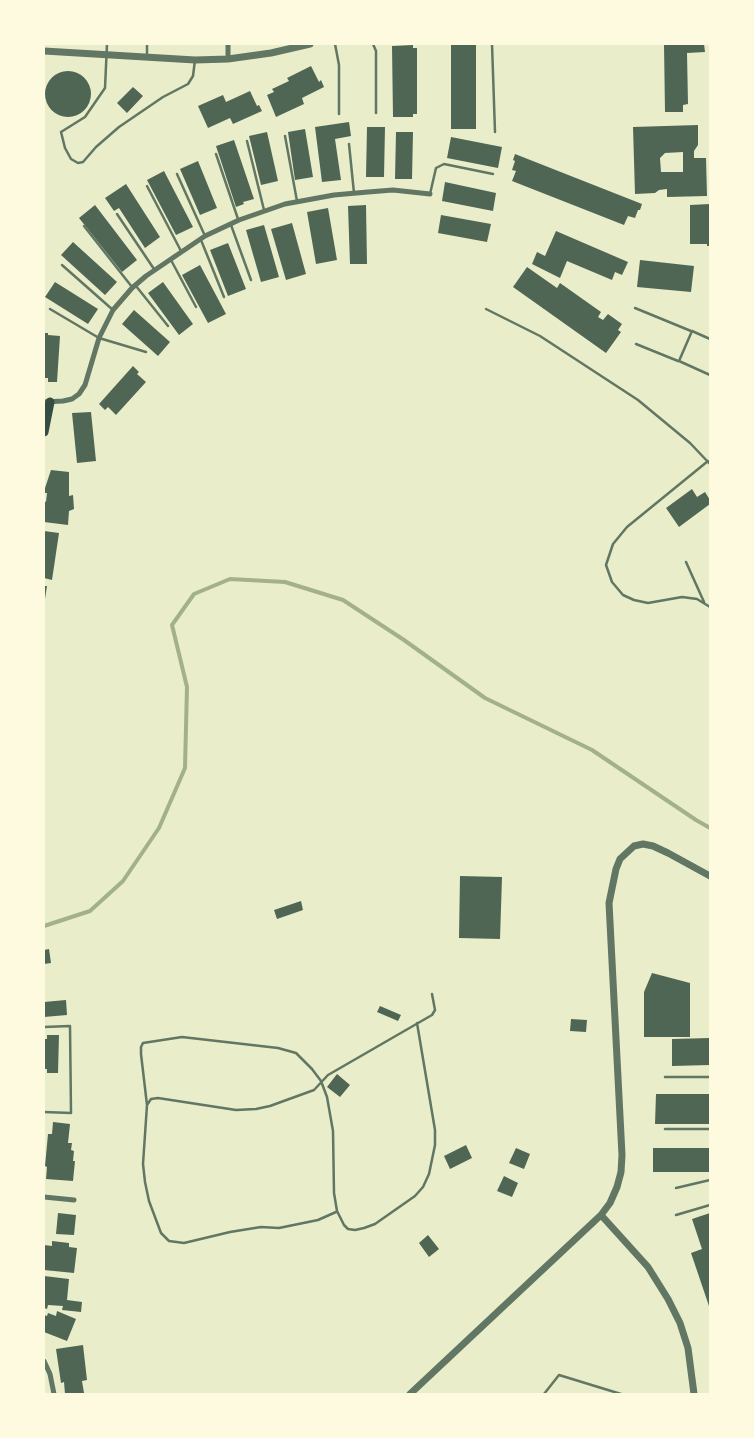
<!DOCTYPE html>
<style>
body{margin:0}
#map{position:relative;width:754px;height:1438px;overflow:hidden;background:#e9edc9;font-family:Manrope,sans-serif}
canvas{display:block}
.frame{position:absolute;inset:0;border:45px solid #fefae0;pointer-events:none}
</style>
<div id="map">
<canvas width="754" height="1438"></canvas>
<div class="frame"></div>
</div>
<script>
const ctx = document.querySelector('canvas').getContext('2d');
ctx.lineJoin = 'round';
const toPath = rows => new Path2D(rows.map(r => 'M' + r).join(''));
function stroke(path, color, width, dash) { ctx.strokeStyle = color; ctx.lineWidth = width; ctx.lineCap = dash ? 'butt' : 'round'; ctx.setLineDash(dash || []); ctx.stroke(path); }
function fill(path, color) { ctx.fillStyle = color; ctx.fill(path, 'evenodd'); }
stroke(toPath([
 [44,926,90,911,123,881,159,828,185,768,187,687,172,625,194,594,230,579,285,582,343,600,404,640,485,698,592,750,696,820,710,828]
]), '#a3b18a', 4);
fill(toPath([
 [451,44,476,44,476,129,451,129],
 [664,44,704,44,705,52,687,53,688,104,683,105,683,112,665,112],
 [413,45,413,48,417,48,417,114,413,114,413,117,393,117,392,46],
 [311,66,319,82,321,80,324,87,302,98,304,104,276,117,267,95,274,92,272,89,289,81,287,78],
 '45 94a23 23 0 1 1 46 0a23 23 0 1 1-46 0Z',
 [133,87,143,96,127,113,117,103],
 [250,91,257,106,259,105,262,111,233,124,230,118,208,128,198,106,223,95,226,102],
 [349,122,351,136,335,139,341,180,322,182,315,127],
 [698,125,698,145,694,151,694,158,706,158,707,196,667,197,667,189,659,190,655,193,635,194,633,127],
 [683,152,683,172,661,172,660,158,665,153],
 [367,127,385,127,384,177,366,177],
 [305,129,313,177,295,180,288,132],
 [267,132,278,181,261,185,249,136],
 [396,132,413,132,412,179,395,179],
 [451,137,502,147,498,168,447,158],
 [234,140,254,199,243,202,244,204,236,207,216,146],
 [515,154,642,204,640,210,638,210,635,218,628,216,624,225,512,181,516,171,512,170,515,161,513,160],
 [198,161,217,208,200,215,180,169],
 [164,171,193,227,176,235,147,180],
 [445,182,496,193,493,211,442,201],
 [126,184,160,237,145,248,119,208,114,211,105,198],
 [710,204,710,246,707,246,707,244,690,244,690,205],
 [95,205,137,260,122,272,79,218],
 [366,205,367,264,350,264,348,206],
 [328,208,337,260,316,264,307,212],
 [441,215,491,224,487,242,438,233],
 [292,223,306,274,286,280,271,229],
 [264,225,279,277,261,282,246,230],
 [556,231,628,262,622,275,615,272,612,280,567,261,560,278,532,264,537,252,545,256],
 [73,242,117,282,105,295,61,255],
 [228,243,246,289,228,296,210,250],
 [640,260,694,266,691,292,637,287],
 [200,265,226,314,208,323,182,275],
 [527,267,557,288,560,283,601,312,598,317,603,320,608,314,622,324,618,330,621,332,606,353,513,287],
 [55,282,98,309,88,324,45,297],
 [163,282,193,324,179,335,148,293],
 [134,310,170,342,158,356,122,324],
 [44,333,48,333,48,335,60,336,57,382,48,382,48,378,44,378],
 [133,366,139,372,137,374,146,382,116,415,108,407,105,410,99,404],
 [91,412,96,461,77,463,72,413],
 [51,470,69,472,69,496,73,495,74,509,69,511,68,525,44,522,44,501,46,502,47,493,44,493,44,488,45,488],
 [692,489,697,497,705,492,710,500,710,504,679,527,666,508],
 [44,531,59,533,52,580,44,578],
 [44,586,47,586,45,599,44,599],
 [460,876,502,877,500,939,459,938],
 [301,901,303,910,277,919,274,910],
 [49,949,51,963,44,964,44,950],
 [652,973,690,983,690,1037,644,1037,644,992],
 [66,1000,67,1015,44,1017,44,1002],
 [380,1006,401,1015,398,1021,377,1012],
 [571,1019,587,1020,586,1032,570,1031],
 [47,1035,59,1035,58,1073,47,1073,47,1069,44,1069,44,1039,47,1039],
 [710,1038,710,1065,672,1066,672,1039],
 [337,1074,350,1085,340,1097,327,1087],
 [656,1094,710,1094,710,1124,655,1124],
 [53,1122,70,1124,68,1143,72,1143,71,1150,74,1151,73,1161,75,1161,73,1181,46,1179,47,1167,45,1166,48,1134,52,1134],
 [466,1145,472,1158,450,1169,444,1156],
 [516,1148,530,1154,524,1169,509,1163],
 [653,1148,710,1148,709,1172,653,1172],
 [504,1176,518,1183,512,1197,497,1191],
 [58,1213,76,1215,74,1235,56,1234],
 [710,1213,710,1309,691,1253,702,1249,692,1219],
 [428,1235,439,1249,429,1257,419,1243],
 [52,1241,69,1243,69,1247,77,1248,74,1273,44,1270,44,1245,52,1246],
 [44,1276,69,1279,67,1300,82,1302,81,1312,62,1310,63,1306,48,1305,47,1309,44,1308],
 [57,1311,76,1319,67,1341,44,1332,44,1315,47,1316,48,1313,56,1316],
 [83,1345,87,1380,82,1381,84,1393,65,1394,64,1382,61,1383,56,1349]
]), '#4f6655');
stroke(toPath([
 [107,44,105,88,85,117,61,132,65,148,71,159,78,163,83,162,96,147,119,127,163,97,188,84,193,76,195,60],
 [147,44,147,57],
 [335,44,339,65,339,114],
 [373,44,376,51,376,113],
 [492,44,495,132],
 [285,136,297,201],
 [247,141,264,210],
 [349,144,354,193],
 [216,154,238,219],
 [177,174,205,236],
 [147,186,181,251],
 [430,194,436,168,444,164,493,174],
 [117,214,154,269],
 [231,225,251,280],
 [84,226,132,287],
 [201,240,224,297],
 [171,260,196,307],
 [62,265,113,310],
 [136,286,168,326],
 [635,308,691,331],
 [50,309,99,338,146,352],
 [486,309,540,336,638,400,690,443,710,464],
 [710,339,692,331,679,361,710,375],
 [636,344,678,361],
 [708,461,627,527,613,544,606,565,612,582,623,595,634,600,648,603,682,597,697,599,710,607],
 [686,562,704,602],
 [44,1027,70,1026,71,1113,44,1112],
 [665,1077,710,1077],
 [147,1105,141,1054,141,1047,143,1043,182,1037,278,1048,296,1053,312,1069,321,1081,327,1097,333,1131,334,1193,337,1211,344,1225,348,1229,355,1230,364,1228,375,1224,415,1196,423,1187,429,1174,435,1145,435,1130,417,1023],
 [665,1129,710,1129],
 [676,1188,710,1180],
 [336,1212,318,1220,279,1228,261,1227,230,1232,184,1243,169,1241,161,1233,149,1201,145,1182,143,1164,147,1105,151,1099,158,1098,236,1110,256,1109,270,1106,314,1090,328,1075,432,1015,435,1010,432,994],
 [676,1215,710,1205],
 [544,1394,559,1375,621,1394]
]), '#617663', 2.5);
stroke(toPath([
 [228,44,228,59],
 [44,402,63,401,72,399,79,394,85,385,99,338,113,310,132,288,146,276,205,236,239,220,285,204,334,195,368,192,393,190,430,194],
 [44,1197,74,1200],
 [44,1361,50,1374,54,1394]
]), '#617663', 5);
stroke(toPath([
 [44,51,195,60,228,59,271,53,310,44],
 [601,1215,648,1267,668,1299,680,1323,688,1348,694,1394],
 [410,1394,601,1215,610,1203,617,1187,621,1172,622,1155,609,903,616,869,620,859,634,846,643,844,653,846,668,853,710,876]
]), '#617663', 7);
stroke(toPath([
 [44,432,50,402]
]), '#344e41', 9);
</script>
